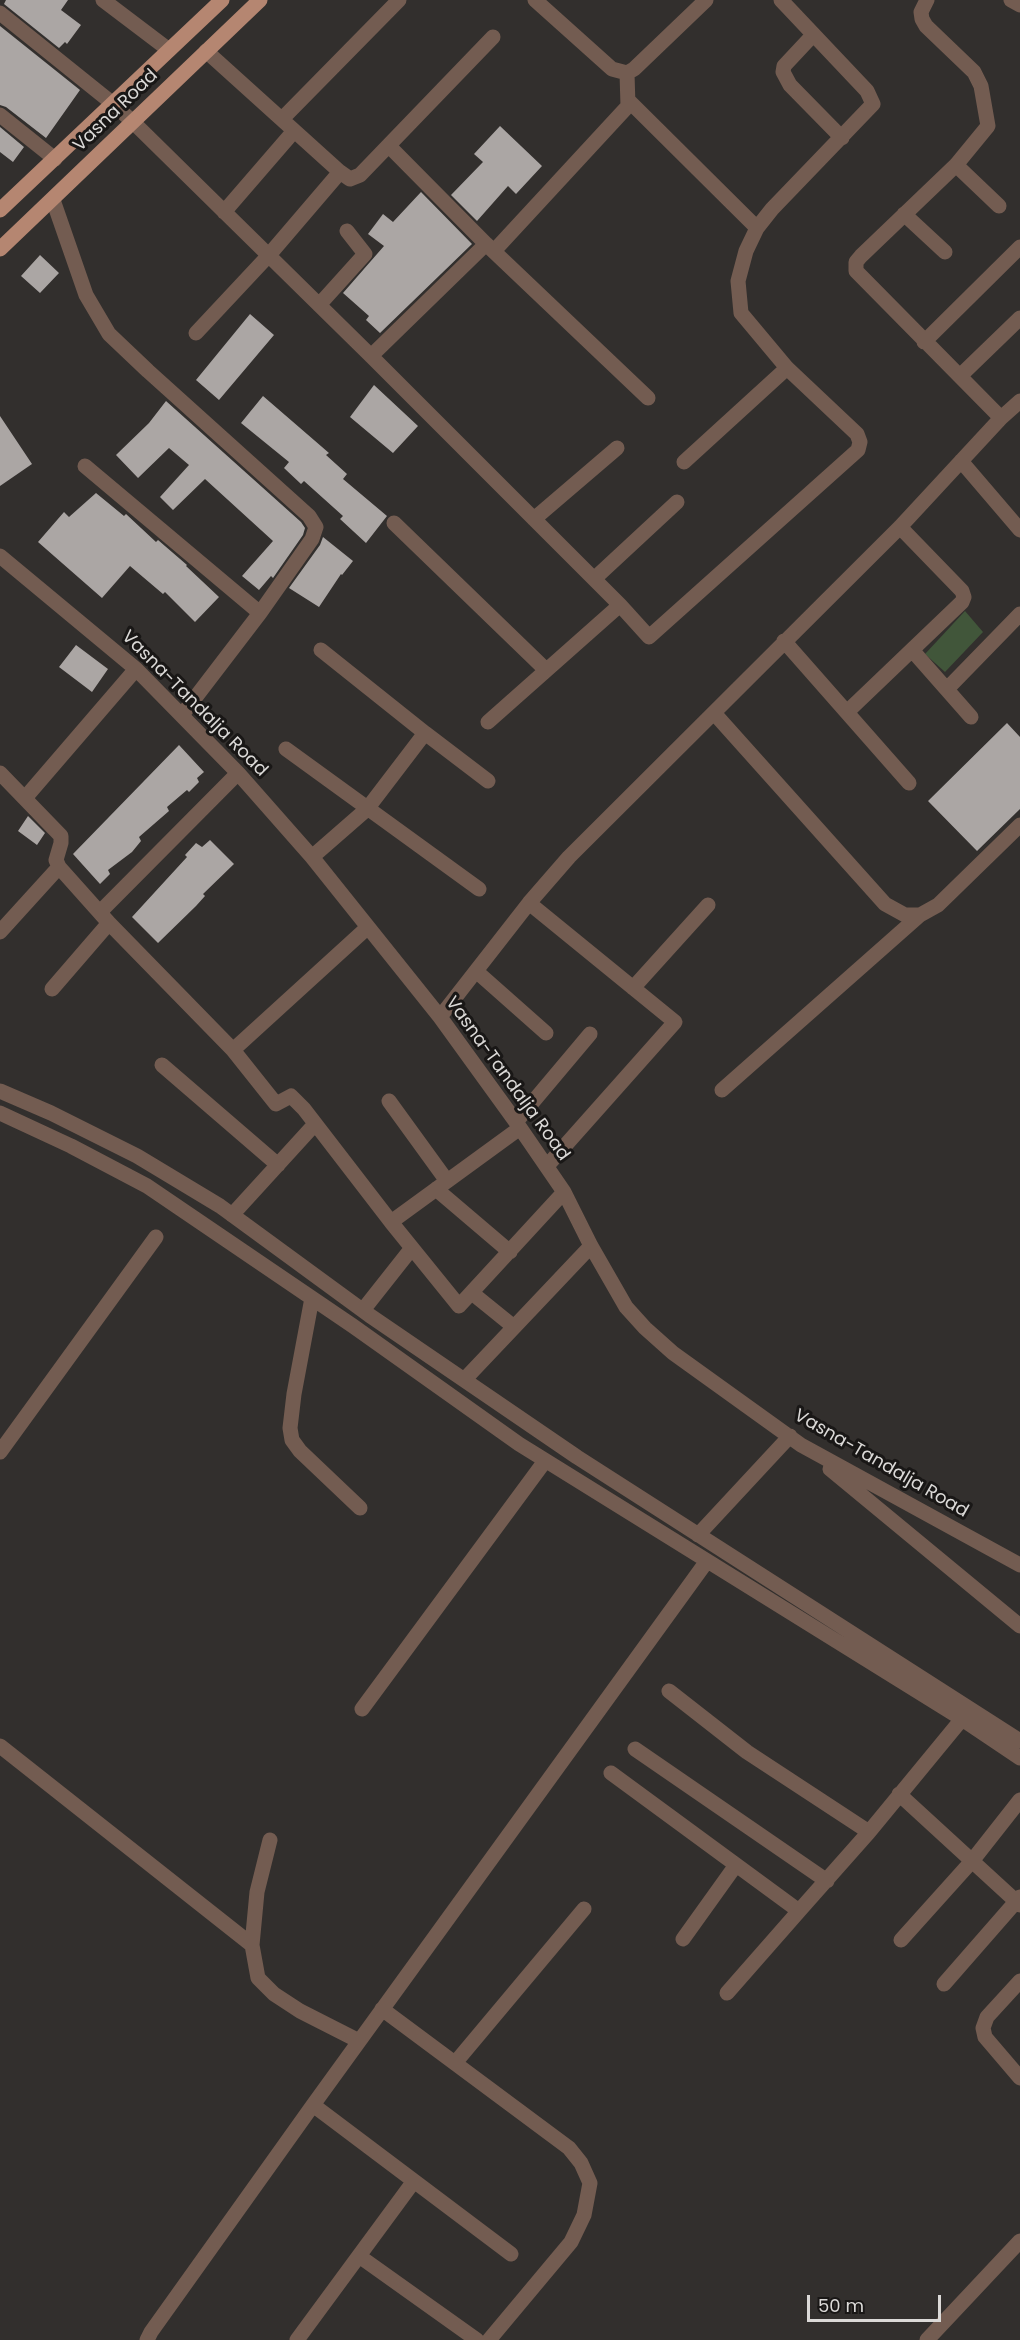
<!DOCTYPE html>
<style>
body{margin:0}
#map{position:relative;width:1020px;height:2340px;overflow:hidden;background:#322f2d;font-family:Poppins,sans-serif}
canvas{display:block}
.scale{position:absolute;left:807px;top:2295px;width:134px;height:27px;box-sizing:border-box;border:3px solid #dbd9d7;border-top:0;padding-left:8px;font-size:18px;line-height:21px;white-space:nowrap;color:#dbd9d7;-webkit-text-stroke:4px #191716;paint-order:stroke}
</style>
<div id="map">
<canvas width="1020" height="2340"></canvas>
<div class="scale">50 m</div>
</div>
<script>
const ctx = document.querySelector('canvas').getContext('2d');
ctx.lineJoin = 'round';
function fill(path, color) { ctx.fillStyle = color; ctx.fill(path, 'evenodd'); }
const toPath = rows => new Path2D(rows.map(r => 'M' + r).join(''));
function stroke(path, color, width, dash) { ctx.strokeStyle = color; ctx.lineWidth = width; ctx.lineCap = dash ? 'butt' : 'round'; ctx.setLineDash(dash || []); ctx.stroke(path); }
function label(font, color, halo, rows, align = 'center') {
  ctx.font = font + ' Poppins,sans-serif'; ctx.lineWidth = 6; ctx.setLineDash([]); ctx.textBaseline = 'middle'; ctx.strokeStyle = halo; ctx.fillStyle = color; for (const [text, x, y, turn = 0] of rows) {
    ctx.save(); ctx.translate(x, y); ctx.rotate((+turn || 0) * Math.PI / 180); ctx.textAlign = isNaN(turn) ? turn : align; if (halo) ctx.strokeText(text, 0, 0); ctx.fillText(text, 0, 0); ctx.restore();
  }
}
fill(toPath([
 [965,611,983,632,945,672,925,654]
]), '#41563a');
fill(toPath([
 [6,0,68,0,61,10,81,25,67,44,65,42,59,48,4,4],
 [0,26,80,90,46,138,6,107,0,105],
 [500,126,542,166,516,194,508,186,477,221,451,195,483,162,474,154],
 [0,127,24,147,13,162,0,152],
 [421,192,472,244,380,333,366,320,369,316,343,293,384,246,368,234,383,214,393,222],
 [40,255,59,273,40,293,21,276],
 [250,314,274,335,219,400,196,380],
 [374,385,418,426,393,453,350,417],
 [263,396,329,453,326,455,347,474,343,479,387,516,366,543,340,519,343,516,304,481,301,484,284,468,289,462,241,423],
 [166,401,301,522,305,528,303,535,273,578,271,576,259,590,242,576,273,541,205,479,173,510,160,497,189,465,169,448,138,478,116,455,149,423],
 [0,416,32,464,0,486],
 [96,493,124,516,126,514,156,542,158,540,187,565,186,566,219,597,195,622,165,592,163,594,130,566,102,598,38,542,64,512,69,517],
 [323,537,353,561,342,575,341,574,319,607,289,588,320,545],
 [76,645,108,669,92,692,59,667],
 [1007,723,1020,737,1020,809,977,851,928,801],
 [179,745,204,772,197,778,199,782,189,792,187,790,167,807,169,811,139,837,141,841,132,852,108,870,110,874,100,884,73,854],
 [28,816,45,833,37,845,18,831],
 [210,840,234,864,203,894,205,896,196,906,158,943,132,917,187,857,185,855,196,843,202,847]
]), '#aba6a4');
stroke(toPath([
 [103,0,169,50],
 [535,0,612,69,627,73,634,69,706,0],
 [927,0,921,12,922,19,926,26,974,72,981,86,988,126,956,165,861,256,856,262,856,271,1001,418,1020,401],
 [1011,0,1020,5],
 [0,13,112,103,133,122,371,356,620,605,649,637,858,450,860,442,857,434,787,368,741,313,738,281,746,251,757,228,772,209,873,104,867,91,781,0],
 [813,35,784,66,783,72,790,85,842,138],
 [206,51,340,172,350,179,360,175,493,37],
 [629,101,757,228],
 [0,115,55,159],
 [282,119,399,0],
 [389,146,486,244,648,398],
 [956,165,999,206],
 [53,200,86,295,109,334,148,371,309,516,316,527,312,539,260,613,182,715],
 [224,212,294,131],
 [904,214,945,252],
 [494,251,628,106,627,73],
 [319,305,365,254,347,231],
 [196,333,269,255,340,172],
 [924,342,1020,247],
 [371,356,486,244],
 [960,376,1020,318],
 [961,461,1020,530],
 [684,462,787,368],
 [85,466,260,613],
 [534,519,617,448],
 [394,523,546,670],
 [0,556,136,669,238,773,312,857,440,1017,516,1122,564,1192,591,1246,626,1307,645,1328,673,1353,801,1445,1020,1565],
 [594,579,677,502],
 [784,641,909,783],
 [321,650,425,733],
 [912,650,971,717],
 [947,689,1020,614],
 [847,712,962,602,964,597,962,591,900,527],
 [714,713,885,904,905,915,920,915,938,905,1020,825],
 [488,722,620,605],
 [286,749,479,889],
 [0,773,61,836,61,843,56,860,59,867,109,923,233,1050,276,1104,291,1096,304,1109,391,1222,520,1128],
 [25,798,136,669],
 [312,857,367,809,425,733,488,781],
 [529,903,675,1022,547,1166],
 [100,912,238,773],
 [0,932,59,867],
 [476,971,546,1033],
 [633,988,708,905],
 [52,989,109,923],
 [440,1017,529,903,569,857,900,527,1001,418],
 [233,1050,368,927],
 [162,1065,278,1165],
 [722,1090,920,915],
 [0,1091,51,1113,137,1156,220,1206,369,1315,577,1457,1020,1741],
 [389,1101,447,1181],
 [0,1113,71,1146,147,1186,353,1326,519,1444,962,1719,1020,1758],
 [516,1122,590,1034],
 [436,1189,510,1252],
 [232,1215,315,1124],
 [391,1222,459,1306,564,1192],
 [472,1293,514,1327],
 [312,1298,294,1394,290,1428,292,1440,300,1451,360,1508],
 [363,1310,412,1248],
 [464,1380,591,1246],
 [0,1452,156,1237],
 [830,1469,1020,1626],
 [698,1535,790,1436],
 [669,1691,747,1752,869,1832,962,1719],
 [362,1709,545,1461],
 [0,1746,252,1945],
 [635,1749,827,1881],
 [611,1773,799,1911,869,1832],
 [899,1794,1020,1905],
 [270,1840,257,1892,252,1945,258,1978,274,1994,300,2011,359,2041],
 [683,1939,736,1865],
 [901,1940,972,1861,1020,1800],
 [1020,1981,987,2017,983,2028,985,2037,1020,2078],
 [944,1984,1020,1897],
 [727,1993,799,1911],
 [382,2009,569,2148,581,2163,590,2183,584,2215,571,2242,489,2340],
 [455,2063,584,1909],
 [313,2105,511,2254],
 [359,2256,477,2340],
 [147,2340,151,2332,313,2105,707,1561],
 [297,2340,414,2181],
 [927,2340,1020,2241]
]), '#735c51', 15);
stroke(toPath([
 [0,210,222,0],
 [0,249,260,0]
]), '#b58671', 15);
label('18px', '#dbd9d7', '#191716', [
 ["Vasna Road",116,111,-44],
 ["Vasna-Tandalja Road",194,704,45],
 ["Vasna-Tandalja Road",507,1079,54],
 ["Vasna-Tandalja Road",881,1464,30]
]);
</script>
